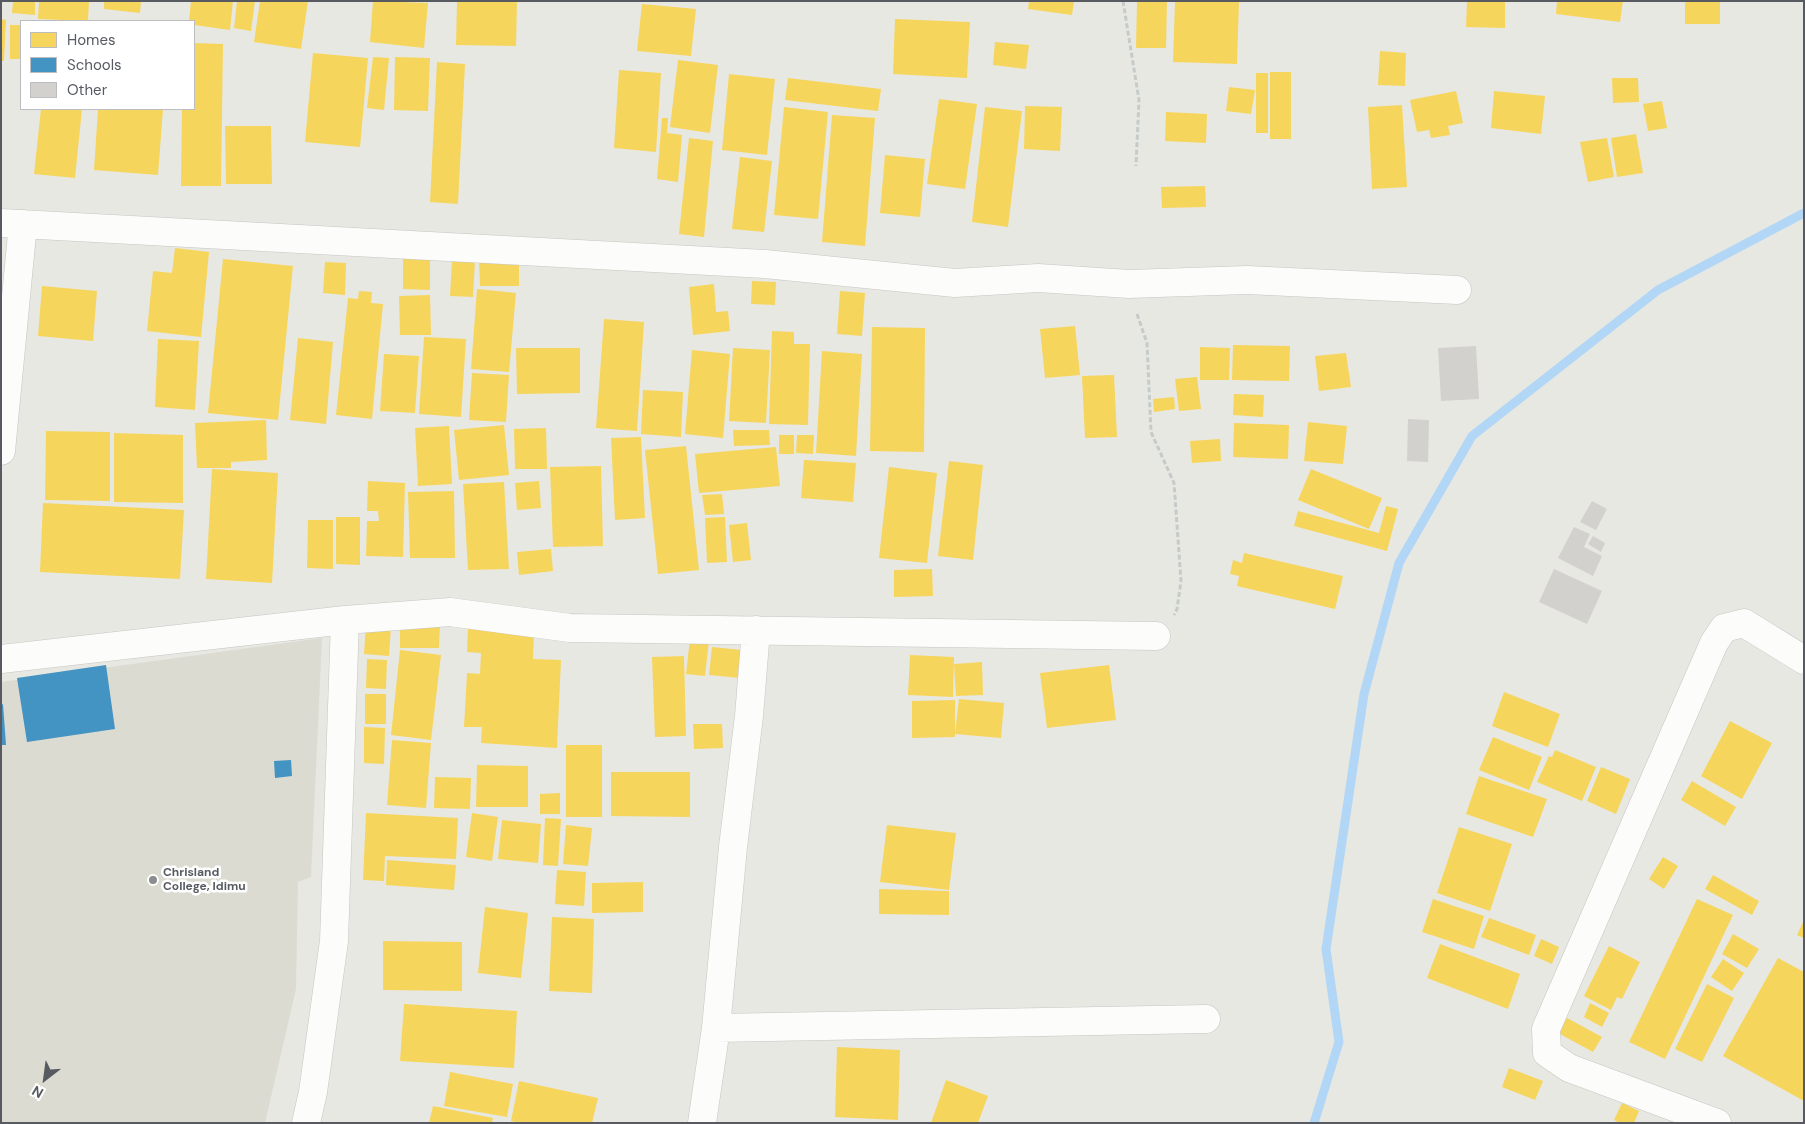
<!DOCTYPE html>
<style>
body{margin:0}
#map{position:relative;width:1805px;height:1124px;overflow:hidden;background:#e8e8e2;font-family:"DM Sans",sans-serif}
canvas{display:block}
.frame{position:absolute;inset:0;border:2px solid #575b61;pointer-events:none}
.legend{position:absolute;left:20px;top:20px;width:175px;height:90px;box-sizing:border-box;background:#fff;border:1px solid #bcbdc0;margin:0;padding:6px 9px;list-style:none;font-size:15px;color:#575b61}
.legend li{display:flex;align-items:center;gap:10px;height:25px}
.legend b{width:25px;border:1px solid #bcbdc0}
.north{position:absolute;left:20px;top:1054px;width:50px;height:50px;-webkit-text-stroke:4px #fff;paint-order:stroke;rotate:210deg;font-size:14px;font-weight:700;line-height:20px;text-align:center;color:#575b61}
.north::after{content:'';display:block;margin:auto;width:18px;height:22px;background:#575b61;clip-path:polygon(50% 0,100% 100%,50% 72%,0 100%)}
</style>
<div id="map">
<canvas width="1805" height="1124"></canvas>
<div class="frame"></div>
<ul class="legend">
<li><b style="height:14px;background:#f6d55c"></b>Homes</li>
<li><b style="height:14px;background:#4393c3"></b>Schools</li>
<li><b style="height:14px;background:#d2d1cd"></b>Other</li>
</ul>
<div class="north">N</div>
</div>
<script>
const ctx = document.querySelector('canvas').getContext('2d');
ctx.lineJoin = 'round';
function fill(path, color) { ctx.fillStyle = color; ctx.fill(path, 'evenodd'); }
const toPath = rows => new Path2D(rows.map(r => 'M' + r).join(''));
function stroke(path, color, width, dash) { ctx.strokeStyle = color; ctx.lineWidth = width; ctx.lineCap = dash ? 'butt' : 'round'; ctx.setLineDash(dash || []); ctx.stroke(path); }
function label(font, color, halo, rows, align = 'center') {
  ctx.font = font + ' "DM Sans",sans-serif'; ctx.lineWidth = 5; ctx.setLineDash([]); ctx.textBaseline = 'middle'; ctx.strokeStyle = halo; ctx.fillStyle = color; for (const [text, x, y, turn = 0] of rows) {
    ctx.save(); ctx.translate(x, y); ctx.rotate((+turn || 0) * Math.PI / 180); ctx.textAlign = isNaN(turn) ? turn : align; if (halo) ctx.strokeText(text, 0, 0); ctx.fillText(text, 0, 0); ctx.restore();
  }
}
fill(toPath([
 [322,638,311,877,298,882,296,989,265,1123,1,1123,1,682]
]), '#dbdbd1');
fill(toPath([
 [13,1,35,1,35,15,12,13],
 [39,1,89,1,88,21,38,19],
 [104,1,141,1,140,13,104,9],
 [191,1,233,1,230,30,194,25,194,21,189,21],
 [237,1,255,1,251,31,234,28],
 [260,1,308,1,301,49,254,42],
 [373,1,428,3,424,48,370,42],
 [457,1,517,1,516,46,456,45],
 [1029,1,1074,1,1072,15,1028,9],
 [1137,1,1167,1,1166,48,1136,48],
 [1175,1,1239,1,1237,64,1173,62],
 [1467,1,1505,1,1505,28,1466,27],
 [1557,1,1623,1,1620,22,1556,14],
 [1685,1,1720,1,1720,24,1685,24],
 [642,4,696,9,691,56,637,51],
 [1,19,6,20,4,61,1,61],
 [895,19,970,22,967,78,893,74],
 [10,25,21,25,21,59,10,59],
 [995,42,1029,45,1026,69,993,65],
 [194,43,223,44,221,186,181,186,182,109,194,109],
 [1380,51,1406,53,1405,86,1378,85],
 [313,53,368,58,360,147,305,142],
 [373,57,389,58,384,110,367,108],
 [395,57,430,58,428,111,394,110],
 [678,60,718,65,710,133,670,127],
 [437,62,465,64,458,204,430,202],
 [619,70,661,73,656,152,614,148],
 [1270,72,1291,72,1291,139,1270,139],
 [1256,73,1268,73,1268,133,1256,133],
 [729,74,775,79,767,155,722,150],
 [788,78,881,89,878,111,785,100],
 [1612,78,1638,78,1639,102,1613,103],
 [1229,87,1255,90,1251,114,1226,111],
 [1456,91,1463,123,1448,126,1450,135,1431,138,1429,130,1417,132,1410,100],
 [1494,91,1545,96,1541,134,1491,128],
 [939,99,977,104,965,189,927,184],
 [1662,101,1667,128,1648,131,1643,104],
 [1402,105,1407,187,1372,189,1368,107],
 [1025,106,1062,107,1060,151,1024,149],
 [784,107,828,112,818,219,774,215],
 [985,107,1022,111,1008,227,972,222],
 [41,109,82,109,75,178,34,174],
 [98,109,163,109,158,175,94,170],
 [1166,112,1207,114,1206,143,1165,141],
 [832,115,875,118,865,246,822,242],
 [662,118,668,118,667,133,682,135,678,182,657,179],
 [225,126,271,126,272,184,226,184],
 [1636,134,1643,173,1617,177,1611,138],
 [689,138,713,141,704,237,679,234],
 [1607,138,1614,177,1588,182,1580,142],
 [885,155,925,159,920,217,880,213],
 [740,157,772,161,764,232,732,229],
 [1205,186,1206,207,1162,208,1161,187],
 [175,248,209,252,201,337,147,331,153,271,172,273],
 [223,259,293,266,278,420,208,413],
 [403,259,430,259,430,290,403,289],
 [479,259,519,259,519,286,480,286],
 [452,260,475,261,473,297,450,296],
 [325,262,346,263,345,295,323,293],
 [752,281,776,282,775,305,751,304],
 [714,284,716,312,728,311,730,331,693,335,689,287],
 [42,286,97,291,93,341,38,336],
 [477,289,516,293,509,372,471,369],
 [359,291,372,292,371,303,383,304,372,419,336,415,348,298,358,299],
 [840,291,865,293,862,336,837,334],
 [430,295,431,335,400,335,399,296],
 [604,319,644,322,637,431,596,428],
 [1075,326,1080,375,1045,378,1040,329],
 [872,327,925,328,924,452,870,451],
 [772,331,794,332,794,344,810,344,808,425,769,424],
 [424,337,466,339,461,417,419,414],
 [298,338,333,342,326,424,290,420],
 [158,339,199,341,195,410,155,407],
 [1233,345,1290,346,1289,381,1232,380],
 [1200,347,1230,348,1229,380,1200,380],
 [516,348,580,348,580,393,517,394],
 [733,348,770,350,766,423,729,421],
 [692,350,730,354,723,438,685,434],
 [822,351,862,354,856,456,816,453],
 [1346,353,1351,387,1319,391,1315,356],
 [384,354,419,356,415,413,380,411],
 [472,373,509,375,506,422,469,420],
 [1114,375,1117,437,1085,438,1082,376],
 [1197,377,1201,409,1179,411,1175,379],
 [643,390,683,392,681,437,641,434],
 [1234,394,1264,395,1263,417,1233,415],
 [1174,397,1175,409,1154,412,1153,399],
 [266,420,267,460,231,462,231,468,197,468,195,423],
 [1308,422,1347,426,1343,464,1304,461],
 [1234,423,1289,425,1288,459,1233,457],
 [504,425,509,475,459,480,454,430],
 [449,426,452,484,418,486,415,428],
 [546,428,547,469,515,469,514,429],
 [733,430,769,430,770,445,734,446],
 [46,431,110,432,110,501,45,500],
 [114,433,183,435,183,503,114,502],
 [779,435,794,435,794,454,779,454],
 [797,435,814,435,813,454,796,453],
 [641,437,645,518,615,520,611,438],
 [1220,439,1221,461,1192,463,1190,441],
 [686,446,699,570,658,574,645,450],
 [776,447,780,486,699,493,695,454],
 [804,460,856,463,853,502,801,498],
 [949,461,983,465,973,560,938,556],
 [601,466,603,546,553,547,550,467],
 [889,467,937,473,927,563,879,558],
 [212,469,278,473,272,583,206,579],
 [1311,469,1382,498,1369,529,1298,500],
 [368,481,405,483,403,557,366,556,367,521,379,521,378,511,367,511],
 [539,481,541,508,517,510,515,483],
 [504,482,509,569,468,570,463,484],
 [454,491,455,558,410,558,408,492],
 [722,494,724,514,705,515,702,495],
 [43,503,184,510,180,579,40,572],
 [1386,506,1398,509,1387,551,1294,526,1298,511,1379,533],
 [336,517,360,517,360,565,336,564],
 [725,517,727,562,707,563,705,518],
 [308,520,333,520,333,569,307,568],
 [747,523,751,560,733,562,729,525],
 [551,549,553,571,519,575,517,552],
 [1244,553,1343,576,1335,609,1237,586,1239,576,1230,574,1233,560,1242,563],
 [932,569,933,596,894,597,894,570],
 [400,623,440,624,439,648,400,648],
 [366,624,391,626,389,656,364,654],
 [468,627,534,631,533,659,561,660,557,748,481,743,482,727,464,727,467,673,480,674,481,653,467,652],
 [690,638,709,641,705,676,686,674],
 [712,647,742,650,740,678,709,675],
 [400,650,441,655,431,740,391,735],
 [910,655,954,657,953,697,908,695],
 [684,656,686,736,655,737,652,657],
 [367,659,387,660,386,689,366,688],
 [982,662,983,695,956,696,954,664],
 [1109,665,1116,720,1047,728,1040,673],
 [1504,692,1560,714,1548,747,1492,726],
 [365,694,386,694,386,724,365,724],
 [959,699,1004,703,1001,738,955,734],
 [955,700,955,737,912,738,912,701],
 [1730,721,1772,743,1742,799,1701,776],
 [693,724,722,724,723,748,694,749],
 [364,727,385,728,384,764,364,763],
 [1493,737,1542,757,1529,790,1479,770],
 [392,740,431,743,426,808,387,805],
 [566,745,602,745,602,817,566,817],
 [1555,750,1596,767,1582,801,1537,782,1549,756,1552,757],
 [477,765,528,766,528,807,476,807],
 [1601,767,1630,779,1616,814,1587,801],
 [611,772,690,772,690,817,611,816],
 [1479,776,1547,799,1533,837,1466,814],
 [435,777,471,778,470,809,434,808],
 [1692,781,1736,807,1725,826,1681,800],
 [560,793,560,814,540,814,540,794],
 [366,813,458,818,456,859,385,856,384,881,363,880],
 [472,813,498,817,492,861,466,857],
 [545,818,561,819,558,866,543,865],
 [502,820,541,824,538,863,498,859],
 [566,825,592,828,588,866,563,864],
 [887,825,956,833,949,890,880,882],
 [1459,827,1512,844,1490,911,1437,893],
 [1663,857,1678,866,1664,889,1649,879],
 [387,860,456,865,454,890,386,885],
 [557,870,586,872,584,906,555,904],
 [1713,875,1759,901,1752,915,1705,889],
 [643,882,643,912,592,913,592,883],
 [879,889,949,891,949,915,879,914],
 [1433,899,1484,916,1474,949,1422,932],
 [1697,899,1733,915,1665,1059,1629,1042],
 [485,907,528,913,521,978,478,973],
 [552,917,594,919,592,993,549,991],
 [1489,918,1536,935,1529,955,1481,937],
 [1804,920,1804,938,1797,935],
 [1733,934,1759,949,1747,968,1722,954],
 [1541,939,1559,947,1552,964,1534,956],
 [383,941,462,942,462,991,383,990],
 [1440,944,1520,974,1508,1009,1427,978],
 [1609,946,1640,962,1622,999,1617,997,1611,1010,1584,996],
 [1778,958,1804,972,1804,1101,1723,1056],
 [1723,959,1744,973,1732,991,1711,977],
 [1707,984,1734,998,1702,1062,1675,1049],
 [1590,1003,1609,1013,1602,1027,1584,1017],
 [404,1004,517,1011,514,1068,400,1061],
 [1567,1018,1602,1037,1593,1052,1558,1033],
 [837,1047,900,1050,898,1120,835,1117],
 [1509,1068,1543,1081,1535,1100,1502,1087],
 [450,1072,513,1084,507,1117,444,1106],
 [946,1080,988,1096,978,1123,931,1123],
 [519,1081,598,1098,592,1123,520,1123,511,1121],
 [1622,1103,1639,1111,1634,1123,1620,1123,1614,1120],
 [433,1106,493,1118,492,1123,429,1123]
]), '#f6d55c');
fill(toPath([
 [106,665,115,729,27,742,17,678],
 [3,704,6,745,1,745,1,705],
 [291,760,292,776,275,778,274,761]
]), '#4393c3');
stroke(toPath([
 [1314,1123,1339,1042,1326,949,1364,694,1399,563,1472,436,1658,290,1804,213]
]), '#b2d6f6', 9);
fill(toPath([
 [1476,346,1479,399,1441,401,1438,348],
 [1408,419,1429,420,1428,462,1407,461],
 [1592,501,1607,509,1596,530,1580,522],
 [1574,527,1590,534,1584,547,1602,556,1593,576,1558,558],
 [1593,536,1605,543,1601,552,1588,544],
 [1554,569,1602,591,1587,624,1539,602]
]), '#d2d1cd');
const minor = toPath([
 [1,223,765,264,955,283,1038,278,1129,284,1247,280,1457,290],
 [1,451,23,224],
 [1,659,345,620,450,612,570,628,1156,636],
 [716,1028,1206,1019],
 [306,1123,313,1092,334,941,345,620],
 [702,1123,716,1028,733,847,749,716,756,630],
 [1717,1123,1569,1068,1547,1053,1546,1029,1714,643,1724,628,1744,623,1804,660]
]);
stroke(minor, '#c4c6c4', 29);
stroke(toPath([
 [1123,1,1139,100,1136,166],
 [1137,314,1147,343,1151,432,1174,483,1181,581,1177,609,1174,615]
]), '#c5cbc9', 3, [5, 2.5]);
stroke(minor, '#fcfcfb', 28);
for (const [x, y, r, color] of [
 [153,880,5,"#8a8c8e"]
]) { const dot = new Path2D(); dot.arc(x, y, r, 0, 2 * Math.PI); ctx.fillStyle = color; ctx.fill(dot); stroke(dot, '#fff', 2); }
label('bold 12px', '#575b61', '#fff', [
 ["Chrisland",163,873],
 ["College, Idimu",163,887]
], 'left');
</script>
